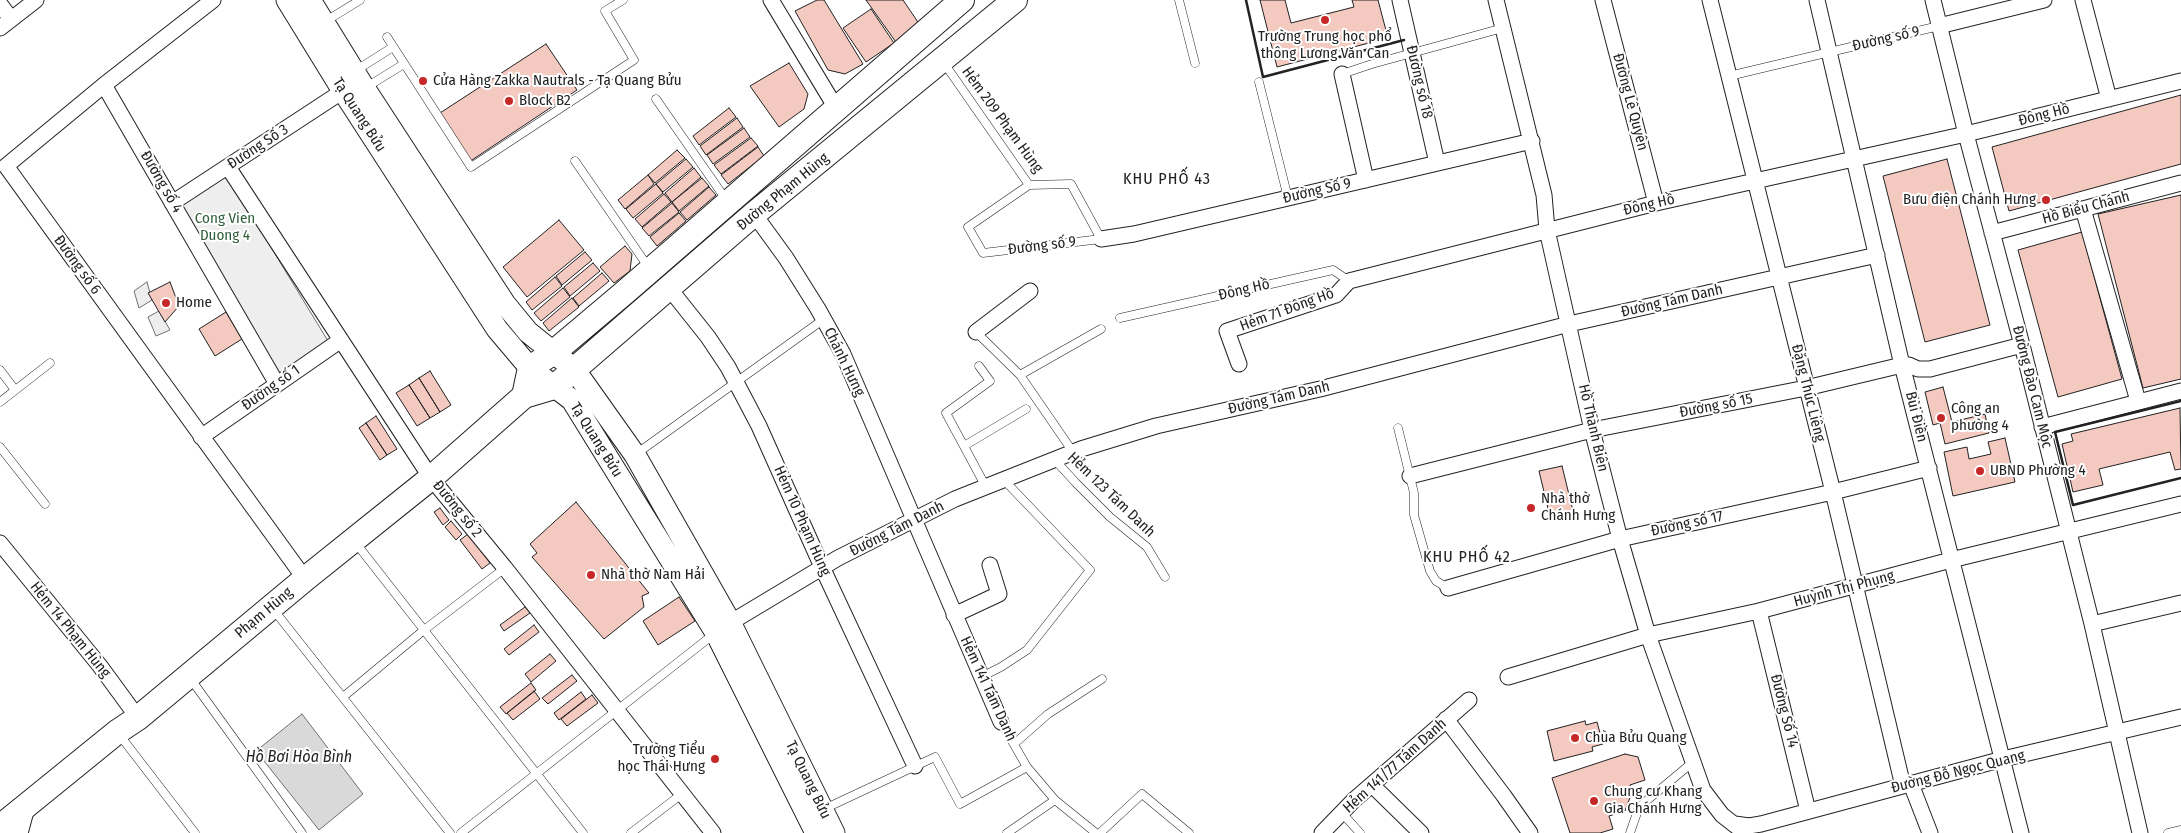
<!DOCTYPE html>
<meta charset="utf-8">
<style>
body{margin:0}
canvas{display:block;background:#fff}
</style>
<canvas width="2181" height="833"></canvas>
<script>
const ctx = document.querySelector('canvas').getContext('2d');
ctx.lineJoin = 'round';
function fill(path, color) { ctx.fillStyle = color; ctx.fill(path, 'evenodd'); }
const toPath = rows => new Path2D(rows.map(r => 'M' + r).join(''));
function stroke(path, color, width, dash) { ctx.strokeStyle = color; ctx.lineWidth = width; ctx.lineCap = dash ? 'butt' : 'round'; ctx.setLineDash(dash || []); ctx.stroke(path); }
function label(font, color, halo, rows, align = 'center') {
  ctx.font = font + ' "Fira Sans Condensed",sans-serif'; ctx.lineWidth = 4; ctx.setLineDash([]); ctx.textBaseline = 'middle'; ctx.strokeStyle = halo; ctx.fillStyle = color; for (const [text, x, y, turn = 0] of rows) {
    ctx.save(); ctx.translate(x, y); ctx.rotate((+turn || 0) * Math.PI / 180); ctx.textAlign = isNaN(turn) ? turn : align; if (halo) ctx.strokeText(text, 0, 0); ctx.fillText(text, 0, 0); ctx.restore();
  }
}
const green = toPath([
 [224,170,328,341,283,380,176,206,224,170],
 [147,282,152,300,139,308,134,291,147,282],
 [159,311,170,330,156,336,148,317,159,311]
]);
fill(green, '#eee');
stroke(green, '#6f6f6f', 1);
const water = toPath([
 [302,714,363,794,319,830,256,751,302,714]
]);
fill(water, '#d9d9d9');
stroke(water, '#6f6f6f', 1);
const building = toPath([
 [817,0,824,0,863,64,845,74,828,70,795,11,817,0],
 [866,0,903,0,922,28,898,45,866,0],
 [1260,0,1285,0,1291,23,1354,7,1352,0,1378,0,1388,38,1277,67,1260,0],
 [871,9,894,43,866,62,843,28,871,9],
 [546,44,577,90,469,162,440,113,546,44],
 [789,63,808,94,804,109,779,127,750,86,789,63],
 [2181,95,2181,164,2009,211,1992,147,2181,95],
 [729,108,736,117,699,145,693,136,729,108],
 [737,118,743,127,706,155,700,146,737,118],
 [744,128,750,137,713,164,707,155,744,128],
 [751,138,758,146,721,174,714,165,751,138],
 [758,147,764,156,728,184,721,175,758,147],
 [677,150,685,158,655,183,648,175,677,150],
 [686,159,693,167,663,192,656,184,686,159],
 [1947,159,1990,325,1925,342,1883,176,1947,159],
 [694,168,701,177,672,202,665,193,694,168],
 [648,175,654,184,625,209,618,200,648,175],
 [702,178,709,186,679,211,672,202,702,178],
 [656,184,663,193,633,218,626,209,656,184],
 [709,187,716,195,687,220,680,212,709,187],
 [664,194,671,202,642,227,635,219,664,194],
 [2181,195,2181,379,2143,388,2098,214,2181,195],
 [672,203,679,212,649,236,642,228,672,203],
 [679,213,686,221,657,246,650,237,679,213],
 [559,220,584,250,527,297,503,267,559,220],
 [2082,232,2122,379,2058,397,2018,250,2082,232],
 [625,246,632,254,630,271,614,283,600,267,625,246],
 [585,252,592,260,562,285,556,276,585,252],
 [593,263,600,271,570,296,564,287,593,263],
 [602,273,609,281,579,306,573,298,602,273],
 [555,277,562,286,532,310,526,302,555,277],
 [170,282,179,306,165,322,148,293,170,282],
 [563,288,570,297,541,321,534,313,563,288],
 [572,298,579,307,549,331,543,323,572,298],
 [226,312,242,339,215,356,199,329,226,312],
 [430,371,451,405,440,412,419,378,430,371],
 [419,378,440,412,430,418,409,385,419,378],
 [409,385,430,418,417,426,396,393,409,385],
 [1943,387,1952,422,1985,414,1989,433,1945,444,1940,423,1933,425,1925,392,1943,387],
 [2180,408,2181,469,2175,470,2170,452,2099,469,2103,485,2073,492,2062,444,2073,441,2071,434,2180,408],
 [376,416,397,449,387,455,366,423,376,416],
 [366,423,387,455,380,460,359,428,366,423],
 [2005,438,2015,482,1953,496,1944,452,1967,447,1969,459,1991,454,1988,442,2005,438],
 [1562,466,1574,515,1551,521,1539,471,1562,466],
 [576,502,649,593,642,596,644,607,604,639,532,557,537,553,530,544,576,502],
 [440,508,449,520,443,525,434,512,440,508],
 [451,521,462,534,456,540,445,527,451,521],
 [468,534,490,563,482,569,460,540,468,534],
 [679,597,695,621,658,645,643,621,679,597],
 [525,607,530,613,504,631,500,625,525,607],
 [534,625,539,632,509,655,504,649,534,625],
 [550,654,556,661,531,682,525,674,550,654],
 [572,675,577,681,548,704,542,698,572,675],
 [531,683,536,690,506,714,500,707,531,683],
 [534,691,540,699,513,720,507,713,534,691],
 [581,692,586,699,559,720,554,713,581,692],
 [592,695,598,703,567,726,561,719,592,695],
 [1585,721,1586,725,1597,722,1603,744,1592,747,1593,751,1554,761,1547,731,1585,721],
 [1625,754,1638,757,1645,780,1630,785,1632,792,1625,811,1609,816,1613,829,1600,833,1570,833,1552,778,1625,754]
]);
fill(building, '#f3c9c0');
stroke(building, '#222', 1);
const lane = toPath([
 [1179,0,1195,63],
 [326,21,360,0],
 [387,37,471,167,634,60,605,11,623,0],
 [944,63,1029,185,1071,184,1101,239,983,253,968,227,1029,185],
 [355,71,393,47],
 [1342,74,1372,64,1503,28],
 [1729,76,1939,26],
 [1259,82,1288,198],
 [365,88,404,64],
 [656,99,727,201],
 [575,161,649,268],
 [1120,318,1333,270,1349,281],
 [976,332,1020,375,1073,452],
 [979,366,990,381,946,413,986,487],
 [0,370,15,390],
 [1020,375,1101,329],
 [0,402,50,363],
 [1398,428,1414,493,1414,515,1430,571,1436,581,1448,588],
 [964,446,1026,409],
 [0,447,45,504],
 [636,454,824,319],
 [1054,459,1076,483,1110,517,1147,547,1165,577],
 [355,542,583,833],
 [273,609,450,833],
 [981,677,1001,667,1027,650,1090,570,1004,480],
 [190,678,302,833],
 [343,697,424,630,505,568],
 [1001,722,1027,767,1055,800,1096,833],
 [118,733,195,833],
 [1014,744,1048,714,1102,679],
 [824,809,935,757,960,804,1027,767],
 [1342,813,1360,833],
 [461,833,714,634],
 [631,833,683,793],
 [1007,833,1055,800],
 [1100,833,1142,794,1189,833],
 [1630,833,1639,807,1693,762],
 [2168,833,2181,830]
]);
const street = toPath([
 [213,0,104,85,6,166,305,579],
 [771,0,836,108],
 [1400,0,1437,163],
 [1496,0,1544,195,1547,230,1592,430,1620,539,1648,635,1703,790,1722,815,1745,833],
 [1603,0,1656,203],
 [1710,0,1833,492,1903,786],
 [1817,0,1902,365,2021,833],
 [1933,0,1966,134,2022,345,2092,624,2140,833],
 [2083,0,2109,99],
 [0,4,11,19],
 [1939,26,2044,0],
 [0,28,36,0],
 [1342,74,1366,180],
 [104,85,277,384],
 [228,167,431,478,505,568,713,833],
 [172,203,343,91],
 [2083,209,2138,401],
 [754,214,786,258,818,309,843,354,1001,722],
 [1992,233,2181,183],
 [1101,239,1134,234,1532,141],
 [669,288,708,337,728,367,759,426,822,567,915,766],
 [976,332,1030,291],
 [1239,364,1227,331,1336,295,1349,281,1656,203,1966,134,2181,81],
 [2042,427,2181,391],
 [201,437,341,340],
 [1410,476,1592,430,1806,388,1902,365,1909,365,1918,369,1930,369,2022,345],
 [0,543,100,666,138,718],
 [1448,588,1620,539,1833,492,1929,468],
 [1759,611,1808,811],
 [954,615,999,594,990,565],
 [2092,624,2181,603],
 [723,627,838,558,955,499,1081,449,1156,426,1320,389,1569,324,1877,255],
 [1508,677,1648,635,1759,611,1951,560,2181,504],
 [1446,719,1504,796,1530,833],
 [1911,784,1930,833],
 [1372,785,1421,833],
 [1735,824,1749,826,1761,824,2003,759,2181,717],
 [1322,833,1354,800,1469,700]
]);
const secondary = toPath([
 [287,0,343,91,497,329,530,368,572,400,716,633,816,833],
 [310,0,365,89,505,304,528,332,574,369,635,455,730,622,834,833],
 [17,833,24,807]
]);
const primary = toPath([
 [524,396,530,368,554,352,624,293,962,0],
 [0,827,117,732,138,718,305,579,431,478,524,396,554,387,754,214,1015,0]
]);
stroke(lane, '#222', 9);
stroke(street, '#222', 17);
stroke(secondary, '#222', 23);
stroke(primary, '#222', 26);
stroke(lane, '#fff', 8);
stroke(street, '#fff', 15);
stroke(secondary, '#fff', 21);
stroke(primary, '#fff', 24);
stroke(toPath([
 [1246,0,1263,77,1404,40],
 [2181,401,2055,432,2073,505,2181,478]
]), '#222', 2.5);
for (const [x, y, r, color] of [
 [1325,20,5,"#c62828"],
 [423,81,5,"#c62828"],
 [509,101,5,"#c62828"],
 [2046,200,5,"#c62828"],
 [166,303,5,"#c62828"],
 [1941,418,5,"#c62828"],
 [1980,471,5,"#c62828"],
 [1531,508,5,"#c62828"],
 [591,575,5,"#c62828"],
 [1575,738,5,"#c62828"],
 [715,759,5,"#c62828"],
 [1594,801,5,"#c62828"]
]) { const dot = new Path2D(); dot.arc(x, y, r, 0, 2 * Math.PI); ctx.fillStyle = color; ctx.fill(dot); stroke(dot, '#fff', 2); }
label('15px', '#222', '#fff', [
 ["Trường Trung học phổ",1325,37,"center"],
 ["thông Lương Văn Can",1325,54,"center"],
 ["Cửa Hàng Zakka Nautrals - Tạ Quang Bửu",433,81],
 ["Block B2",519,101],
 ["Bưu điện Chánh Hưng",2036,200,"right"],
 ["Home",176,303],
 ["Công an",1951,409],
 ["phường 4",1951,426],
 ["UBND Phường 4",1990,471],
 ["Nhà thờ",1541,499],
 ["Chánh Hưng",1541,516],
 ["Nhà thờ Nam Hải",601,575],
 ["Chùa Bửu Quang",1585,738],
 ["Trường Tiểu",705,750,"right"],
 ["học Thái Hưng",705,767,"right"],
 ["Chung cư Khang",1604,792],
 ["Gia Chánh Hưng",1604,809]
], 'left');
label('15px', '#222', '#fff', [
 ["Đường số 9",1886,39,-13],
 ["Đường số 18",1419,82,77],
 ["Đường Lê Quyên",1630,102,75],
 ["Tạ Quang Bửu",359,115,57],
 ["Đông Hồ",2044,115,-14],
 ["Hẻm 209 Phạm Hùng",1002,120,54],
 ["Đường Số 3",258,147,-33],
 ["Đường số 4",161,182,60],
 ["Đường Số 9",1317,191,-13],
 ["Đường Phạm Hùng",783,192,-39],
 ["Đông Hồ",1649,205,-13],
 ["Hồ Biểu Chánh",2086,208,-15],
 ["Đường số 9",1042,246,-7],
 ["Đường số 6",77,265,54],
 ["Đông Hồ",1244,290,-13],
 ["Đường Tám Danh",1672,301,-13],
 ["Hẻm 71 Đông Hồ",1287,310,-20],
 ["Chánh Hưng",844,362,64],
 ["Đường Đào Cam Mộc",2032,387,76],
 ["Đường số 1",271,388,-35],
 ["Đặng Thúc Liêng",1808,393,76],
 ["Đường Tám Danh",1279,398,-13],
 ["Đường số 15",1716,406,-11],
 ["Bùi Điền",1916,417,76],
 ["Hồ Thành Biên",1593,428,77],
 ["Tạ Quang Bửu",596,440,58],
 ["Hẻm 123 Tám Danh",1111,495,44],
 ["Đường số 2",457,509,51],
 ["Hẻm 10 Phạm Hùng",802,521,66],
 ["Đường số 17",1687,524,-12],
 ["Đường Tám Danh",897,529,-27],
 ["Huỳnh Thị Phụng",1844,589,-15],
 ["Phạm Hùng",264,613,-40],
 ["Hẻm 14 Phạm Hùng",70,630,51],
 ["Hẻm 141 Tám Danh",988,689,65],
 ["Đường Số 14",1784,711,76],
 ["Hẻm 141/77 Tám Danh",1395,766,-42],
 ["Đường Đỗ Ngọc Quang",1958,772,-14],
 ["Tạ Quang Bửu",808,780,64]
]);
label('15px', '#2f5e38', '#fff', [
 ["Cong Vien",225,219],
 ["Duong 4",225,236]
]);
ctx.letterSpacing = '1px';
label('16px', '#222', '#fff', [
 ["KHU PHỐ 43",1167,180],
 ["KHU PHỐ 42",1467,558]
]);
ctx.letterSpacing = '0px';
label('italic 16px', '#222', '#fff', [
 ["Hồ Bơi Hòa Bình",299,758]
]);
</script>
